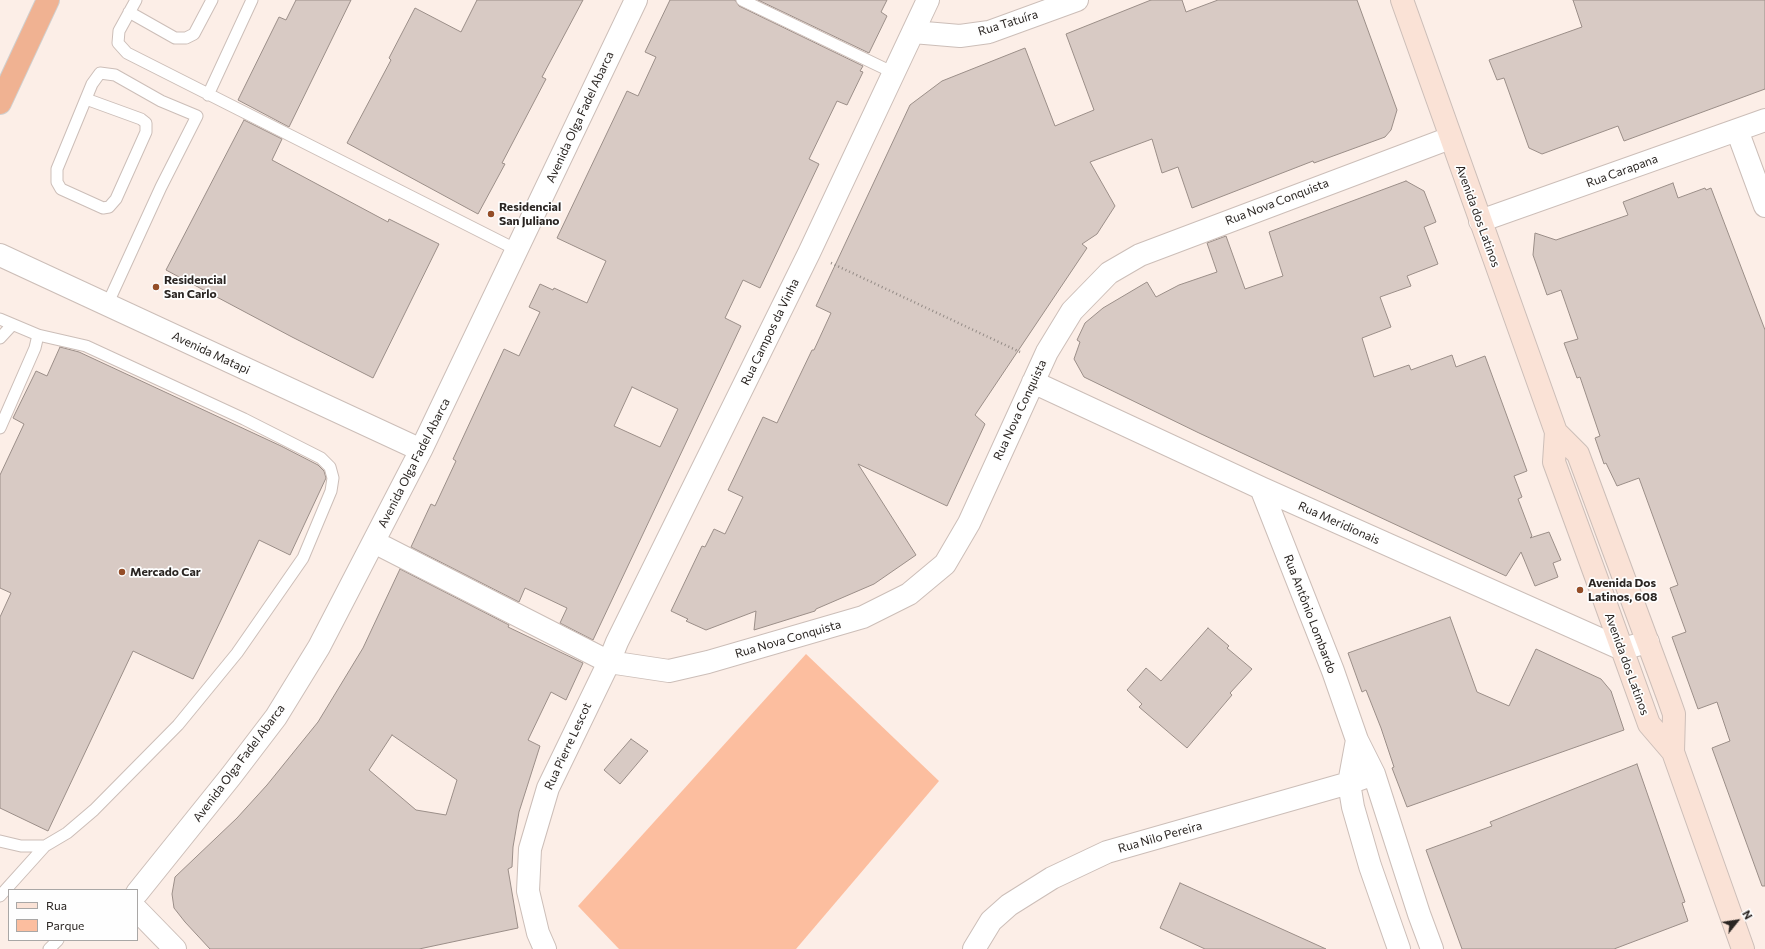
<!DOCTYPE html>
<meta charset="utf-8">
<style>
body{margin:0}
#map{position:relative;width:1765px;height:949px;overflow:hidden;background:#fceee7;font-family:Commissioner,sans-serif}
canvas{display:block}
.legend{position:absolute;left:8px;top:889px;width:130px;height:52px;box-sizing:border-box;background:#fefefe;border:1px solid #a9a7a6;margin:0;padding:5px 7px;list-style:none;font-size:12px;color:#2a2522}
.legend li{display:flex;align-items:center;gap:8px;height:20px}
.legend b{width:20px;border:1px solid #a9a7a6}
.north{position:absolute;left:1717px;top:901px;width:40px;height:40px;-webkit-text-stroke:3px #fefefe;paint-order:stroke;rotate:60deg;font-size:11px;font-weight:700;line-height:16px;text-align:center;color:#2a2522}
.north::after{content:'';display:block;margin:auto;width:14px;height:18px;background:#2a2522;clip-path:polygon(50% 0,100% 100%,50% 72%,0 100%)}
</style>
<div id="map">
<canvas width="1765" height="949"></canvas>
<ul class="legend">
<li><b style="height:5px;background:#fae2d6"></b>Rua</li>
<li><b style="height:11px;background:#fcbe9f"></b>Parque</li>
</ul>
<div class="north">N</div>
</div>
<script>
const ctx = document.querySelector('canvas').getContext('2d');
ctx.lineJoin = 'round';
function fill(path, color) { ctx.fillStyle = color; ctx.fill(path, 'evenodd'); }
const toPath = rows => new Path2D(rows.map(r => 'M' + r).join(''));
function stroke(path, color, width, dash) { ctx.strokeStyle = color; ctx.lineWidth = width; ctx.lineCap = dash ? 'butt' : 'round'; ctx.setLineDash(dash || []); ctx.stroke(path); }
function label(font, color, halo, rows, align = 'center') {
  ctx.font = font + ' Commissioner,sans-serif'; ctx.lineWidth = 3.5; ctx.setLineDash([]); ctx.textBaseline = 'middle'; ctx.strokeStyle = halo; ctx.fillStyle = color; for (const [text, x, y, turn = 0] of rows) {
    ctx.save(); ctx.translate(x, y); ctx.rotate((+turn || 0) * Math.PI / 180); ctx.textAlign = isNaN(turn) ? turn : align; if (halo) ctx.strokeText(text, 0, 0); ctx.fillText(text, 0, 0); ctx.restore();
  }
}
fill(toPath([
 [806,654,939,781,796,949,619,949,578,906]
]), '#fcbe9f');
const building = toPath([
 [296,0,351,0,289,127,238,100,279,17,286,20,296,0],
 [477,0,583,0,542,77,546,79,502,163,505,164,478,214,347,143,391,60,389,58,415,8,461,32,477,0],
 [670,0,735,0,739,6,863,66,860,71,863,72,847,105,837,101,809,159,819,164,760,288,743,280,725,318,741,326,593,640,560,623,567,608,525,588,519,602,411,547,431,504,435,506,456,461,453,459,504,349,519,356,540,312,529,307,540,284,553,290,554,288,587,303,606,261,557,238,627,91,638,96,656,57,645,52,670,0],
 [632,387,678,409,660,447,614,426,632,387],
 [758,0,887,0,881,12,887,16,869,53,758,0],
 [1151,0,1182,0,1186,12,1218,0,1357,0,1397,110,1391,130,1385,137,1314,163,1313,161,1192,208,1178,167,1162,173,1152,139,1090,162,1115,206,1097,234,1082,244,1087,248,975,415,985,424,947,506,858,464,916,555,874,584,816,609,815,611,754,630,756,611,706,630,686,621,688,619,671,611,702,546,705,547,714,529,725,534,743,497,728,490,763,417,777,423,812,350,814,350,831,313,816,306,910,105,942,81,1025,48,1055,126,1094,110,1066,34,1151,0],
 [1573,0,1765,0,1765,89,1624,141,1618,126,1542,154,1529,148,1504,78,1497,80,1489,60,1582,27,1573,0],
 [244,120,282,139,272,160,388,222,389,219,439,244,373,378,292,337,166,270,244,120],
 [1406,181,1424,191,1436,222,1424,227,1438,264,1407,276,1411,286,1380,297,1391,327,1362,338,1374,377,1409,365,1411,370,1452,355,1456,367,1485,356,1527,471,1514,476,1522,497,1518,499,1532,536,1530,538,1549,532,1561,560,1553,563,1558,577,1535,586,1521,552,1506,576,1199,433,1084,377,1074,359,1080,342,1077,340,1085,323,1103,308,1147,282,1156,297,1179,285,1217,272,1207,243,1226,236,1245,289,1283,276,1269,232,1406,181],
 [1673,183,1678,198,1705,188,1706,190,1711,188,1765,330,1765,886,1762,886,1712,748,1730,741,1717,702,1698,709,1672,637,1686,632,1670,588,1678,585,1639,478,1617,486,1606,463,1604,464,1595,438,1600,436,1580,377,1577,378,1564,343,1578,339,1561,290,1547,295,1533,255,1535,233,1556,240,1628,215,1623,202,1673,183],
 [60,347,79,352,281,446,318,465,324,471,326,478,290,555,259,540,193,679,133,651,48,831,0,808,0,617,11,593,0,588,0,475,24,424,13,418,36,371,47,376,60,347],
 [400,569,509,625,508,627,583,663,566,700,551,692,528,740,540,746,519,812,513,847,512,867,508,869,518,928,419,949,210,949,185,922,174,908,172,894,175,877,237,818,267,785,318,722,363,648,400,569],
 [392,735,457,780,446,815,416,810,369,770,392,735],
 [1450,617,1477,692,1509,706,1536,649,1601,679,1611,691,1624,730,1407,807,1392,768,1394,767,1381,728,1366,690,1362,692,1348,653,1450,617],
 [1208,628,1229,646,1227,648,1252,669,1230,693,1232,695,1187,748,1139,707,1142,704,1127,690,1146,668,1161,681,1208,628],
 [631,739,648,751,620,784,604,770,631,739],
 [1637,764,1685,902,1682,903,1688,921,1614,949,1462,949,1426,850,1492,826,1490,822,1637,764],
 [1180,883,1326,949,1205,949,1160,928,1180,883]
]);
fill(building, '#d8cac4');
stroke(building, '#9b8e88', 1);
const service = toPath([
 [136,0,119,31,118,43,127,53,517,250],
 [742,0,894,73],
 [129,12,175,38,186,38,194,34,212,0],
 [208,95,252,0],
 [86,99,141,119,146,123,146,132,116,199,109,207,103,208,61,189,57,182,57,169,92,84,100,73,115,75,161,101,197,116,161,187,107,305],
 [0,319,38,335,86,346,244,419,321,458,330,467,333,478,331,491,303,558,237,653,178,725,94,810,67,833,45,846,21,846,0,841],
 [0,338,12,325],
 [0,428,35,348,38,335],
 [0,896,45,846],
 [49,949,58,940]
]);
const minor = toPath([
 [913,32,960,36,989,32,1077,0],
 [1737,130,1765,206],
 [1480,221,1765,120],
 [0,255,421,450],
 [1033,382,1261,488,1622,649,1648,642],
 [1261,488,1333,671,1357,740,1374,774,1419,914,1432,949],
 [374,542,609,662,669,671,708,662,863,617,909,594,945,564,969,523,1047,352,1072,311,1109,273,1140,255,1450,138],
 [1357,740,1349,783,1353,807,1370,866,1399,949],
 [137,893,231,776,276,717,319,647,421,450,636,0],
 [137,910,175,949],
 [545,949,538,933,528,891,530,849,548,788,609,662,617,642,809,253,928,0],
 [974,949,991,921,1009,905,1052,878,1107,852,1349,783,1374,774]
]);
const secondary = toPath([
 [1402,0,1556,432,1554,462,1595,574,1649,724,1673,752,1743,949],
 [1556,432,1578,454,1668,697,1674,714,1673,752]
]);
const trunk = toPath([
 [0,103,48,0]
]);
stroke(service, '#ccbeb8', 13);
stroke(minor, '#ccbeb8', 24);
stroke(secondary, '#ccbeb8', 24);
stroke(trunk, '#d0cfce', 24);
stroke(toPath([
 [831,263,1020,352]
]), '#948b86', 2.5, [1, 3]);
stroke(service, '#fff', 11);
stroke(minor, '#fff', 22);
stroke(secondary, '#fae2d6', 22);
stroke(trunk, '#f0b292', 22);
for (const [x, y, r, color] of [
 [491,214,4,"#944d27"],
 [156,287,4,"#944d27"],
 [122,572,4,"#944d27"],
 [1580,590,4,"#944d27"]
]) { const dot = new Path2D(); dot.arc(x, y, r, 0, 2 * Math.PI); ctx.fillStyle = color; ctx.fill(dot); stroke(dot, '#fefefe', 1.5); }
label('12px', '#2a2522', '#fefefe', [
 ["Rua Tatuíra",1008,23,-17],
 ["Avenida Olga Fadel Abarca",580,117,-65],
 ["Rua Carapana",1622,171,-20],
 ["Rua Nova Conquista",1277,202,-21],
 ["Avenida dos Latinos",1478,216,70],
 ["Rua Campos da Vinha",770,332,-64],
 ["Avenida Matapi",211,353,25],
 ["Rua Nova Conquista",1020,410,-65],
 ["Avenida Olga Fadel Abarca",414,463,-63],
 ["Rua Meridionais",1339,523,24],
 ["Rua Antônio Lombardo",1310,614,69],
 ["Rua Nova Conquista",788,639,-16],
 ["Avenida dos Latinos",1627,664,70],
 ["Rua Pierre Lescot",568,746,-65],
 ["Avenida Olga Fadel Abarca",239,763,-53],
 ["Rua Nilo Pereira",1160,837,-16]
]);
label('bold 12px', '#2a2522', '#fefefe', [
 ["Residencial",499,207],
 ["San Juliano",499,221],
 ["Residencial",164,280],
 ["San Carlo",164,294],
 ["Mercado Car",130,572],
 ["Avenida Dos",1588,583],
 ["Latinos, 608",1588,597]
], 'left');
</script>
